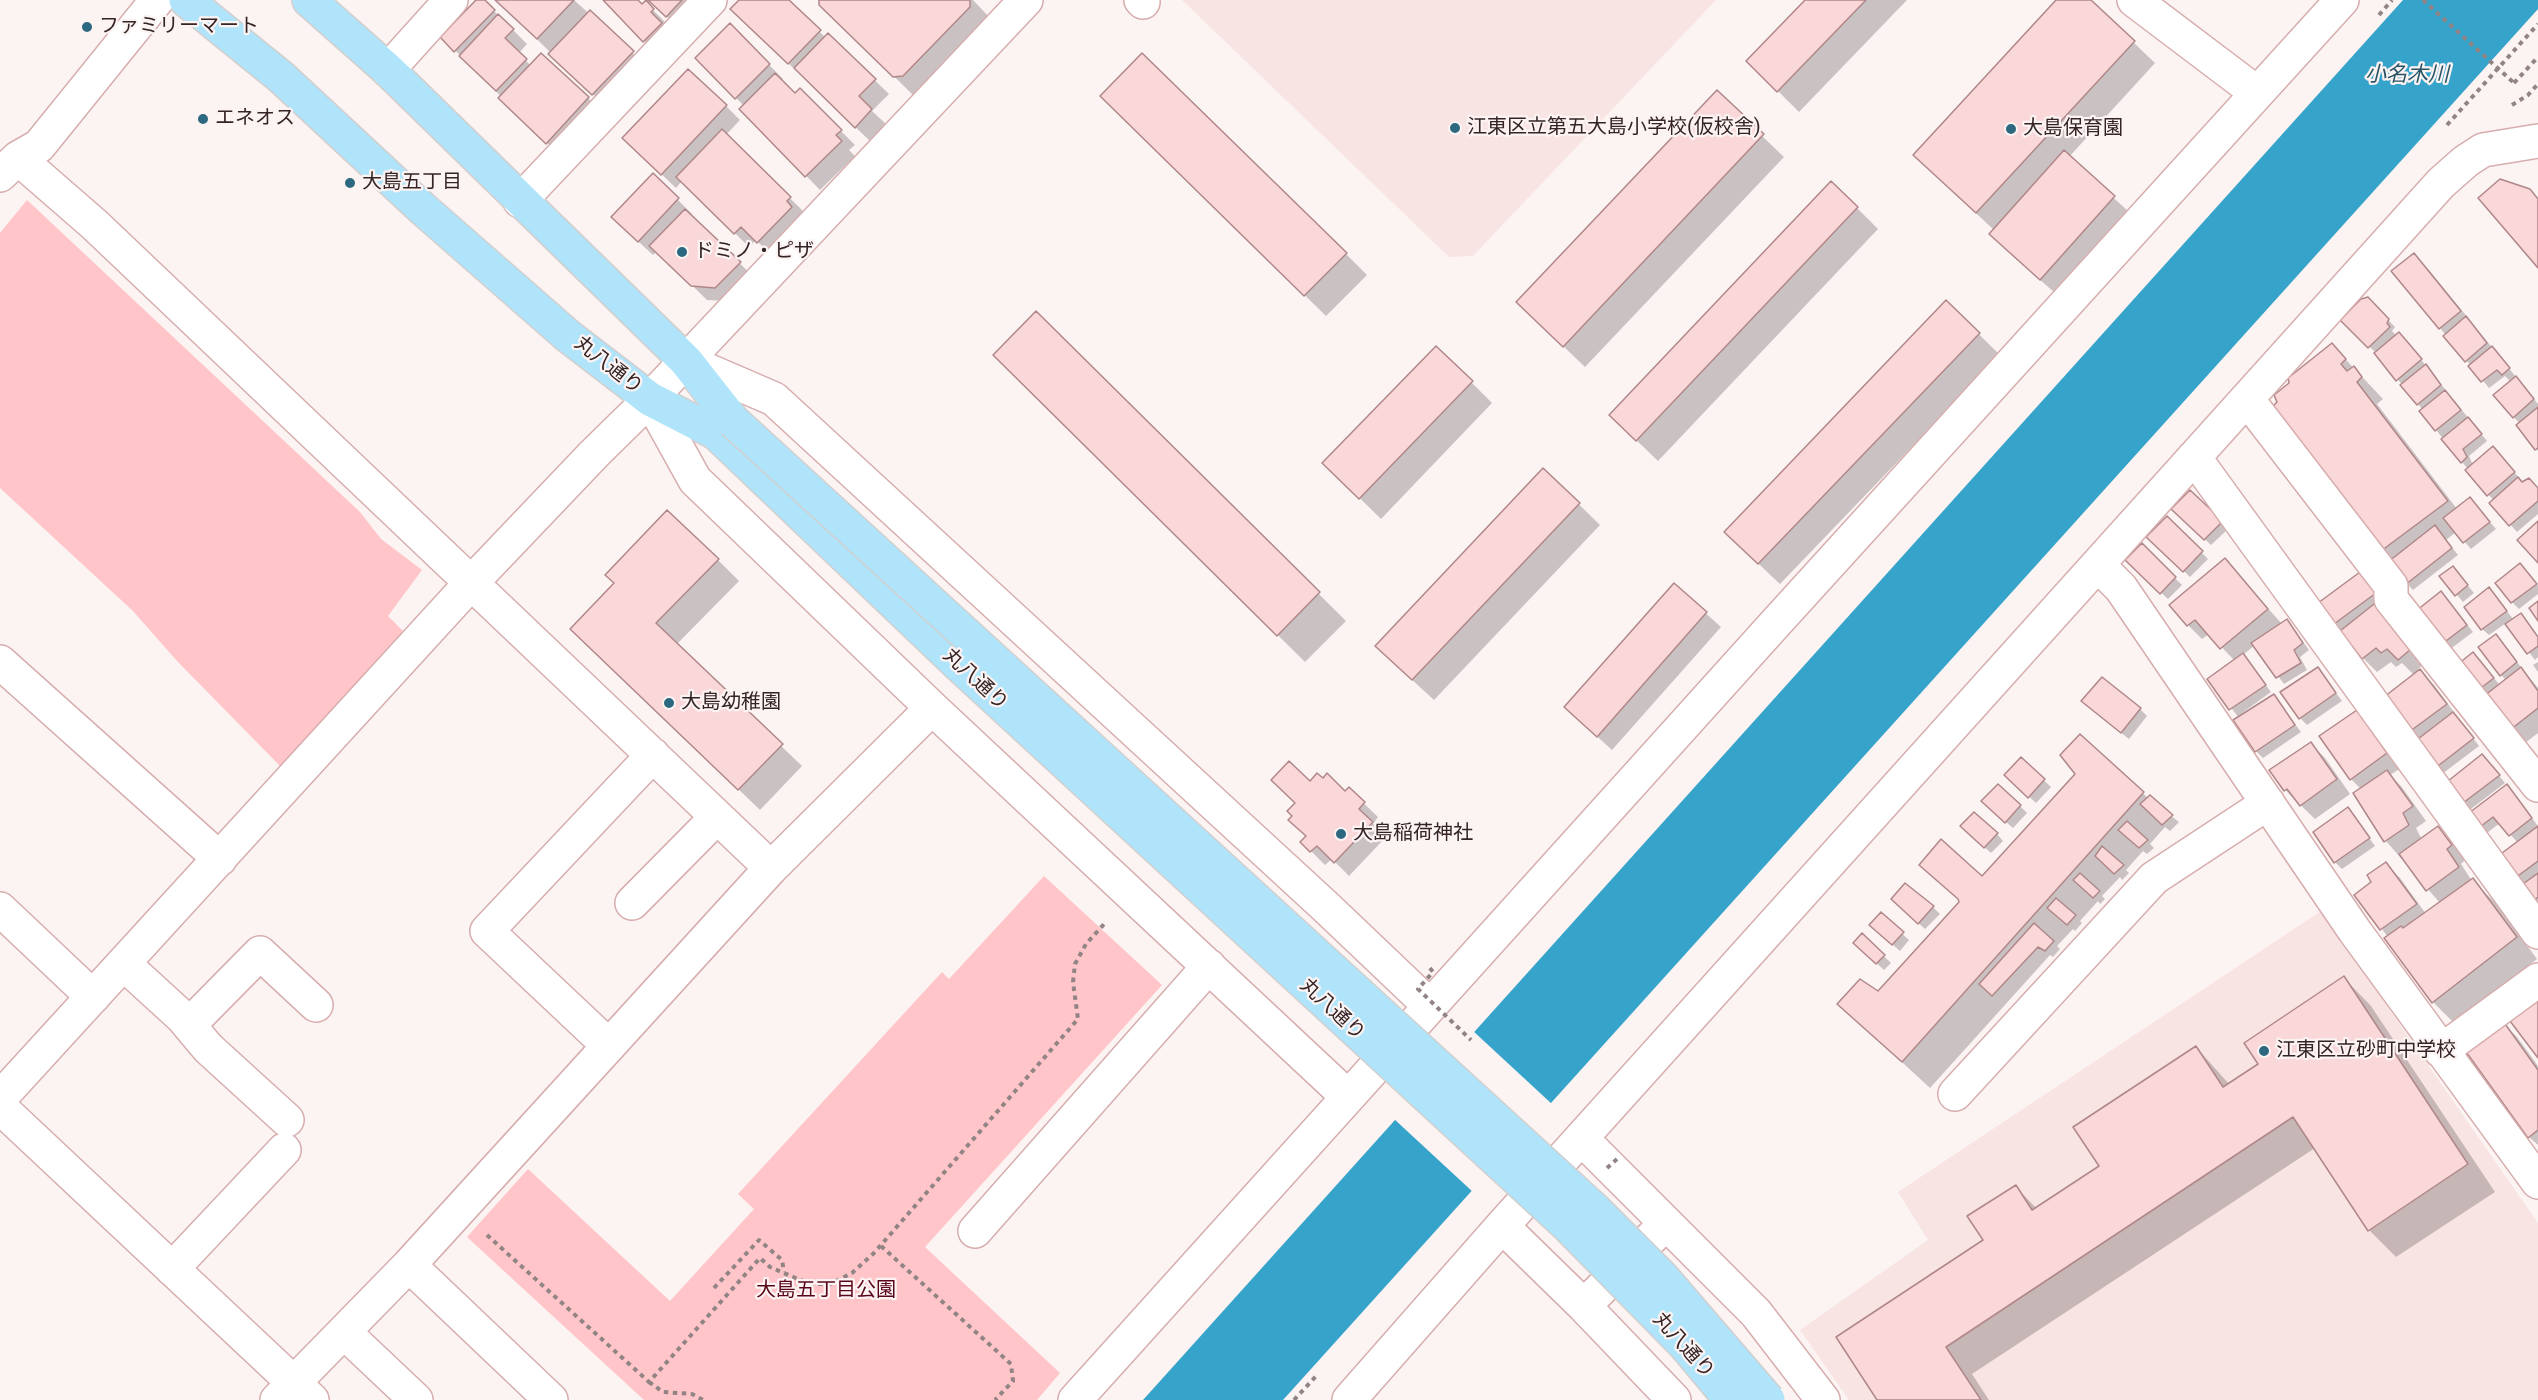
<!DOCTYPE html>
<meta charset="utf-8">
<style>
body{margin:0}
canvas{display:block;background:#fcf3f3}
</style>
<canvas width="2538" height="1400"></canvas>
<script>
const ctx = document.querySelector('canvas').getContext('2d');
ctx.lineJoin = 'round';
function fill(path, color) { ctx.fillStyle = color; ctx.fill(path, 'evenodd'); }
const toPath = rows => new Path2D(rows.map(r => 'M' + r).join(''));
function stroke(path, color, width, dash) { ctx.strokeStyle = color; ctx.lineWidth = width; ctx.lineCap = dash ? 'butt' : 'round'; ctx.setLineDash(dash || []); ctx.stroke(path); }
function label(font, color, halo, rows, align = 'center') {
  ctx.font = font + ' Roboto,"Noto Sans JP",sans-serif'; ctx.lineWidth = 4.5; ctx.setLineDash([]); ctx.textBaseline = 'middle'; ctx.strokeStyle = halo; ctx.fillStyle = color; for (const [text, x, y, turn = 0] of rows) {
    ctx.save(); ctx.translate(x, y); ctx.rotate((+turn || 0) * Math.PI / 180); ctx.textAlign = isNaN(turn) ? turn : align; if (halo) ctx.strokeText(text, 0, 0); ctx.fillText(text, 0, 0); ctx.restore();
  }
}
fill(toPath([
 [1182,0,1716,0,1473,256,1449,257],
 [2321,911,2538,1223,2538,1400,1849,1400,1800,1330,1928,1240,1898,1192]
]), '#f9e4e4');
fill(toPath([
 [27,200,360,512,381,539,422,570,388,616,403,631,281,767,177,661,133,611,0,488,0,233],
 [1044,876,1162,985,925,1247,1060,1373,1037,1400,644,1400,467,1237,528,1169,670,1301,754,1209,738,1194,942,972,949,979]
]), '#ffc5c8');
fill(toPath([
 [2403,0,2538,0,2538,9,1283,1400,1143,1400]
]), '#36a3cb');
fill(toPath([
 [1472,1030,1553,1105,1474,1193,1393,1118]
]), '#fcf3f3');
fill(toPath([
 [478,0,483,0,527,44,519,53,531,66,588,98,602,112,561,157,442,37],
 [497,0,574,0,647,66,607,108],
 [605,0,636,0,642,6,646,3,667,24,658,55],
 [649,0,691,0,681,30],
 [741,0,787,0,826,38,828,35,889,94,872,111,886,124,870,141,746,23],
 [821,0,973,0,991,19,916,98,843,26],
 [1807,0,1907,0,1799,112,1748,61],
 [2058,0,2089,0,2155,63,2069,157,2128,211,2055,293,2005,249,1991,234,1994,230,1936,176],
 [730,25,783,79,782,81,795,95,800,90,855,145,849,150,855,156,820,190,741,109,744,106,697,58],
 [726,106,740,120,726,135,804,212,772,256,756,240,749,247,682,181,676,188,638,152],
 [1123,117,1346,254,1367,275,1326,316],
 [1762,136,1784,157,1585,367,1539,323],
 [653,175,692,214,690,216,754,277,730,301,707,300,657,251,653,255,627,231],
 [1857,208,1878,229,1658,461,1632,436],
 [2414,255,2429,270,2538,404,2538,451,2518,426,2520,424,2495,396,2511,382,2505,376,2489,388,2440,328],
 [2368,299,2395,327,2392,331,2397,336,2406,341,2487,441,2469,456,2473,465,2499,455,2521,480,2520,481,2538,489,2538,514,2517,532,2491,503,2494,501,2436,430,2423,410,2376,353,2342,320],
 [1946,302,2000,355,1780,584,1747,553],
 [1036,313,1346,621,1305,662,995,355],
 [2332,345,2383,399,2377,404,2457,509,2470,499,2496,529,2471,549,2456,532,2446,540,2458,555,2413,590,2378,553],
 [1471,382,1492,403,1381,519,1324,463],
 [1544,470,1600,525,1434,700,1398,667],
 [2190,492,2228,529,2211,545,2173,509],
 [2167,518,2208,559,2190,577,2148,537],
 [2142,546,2182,585,2168,599,2127,560],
 [718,560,739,581,676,645,802,766,760,810,594,650,615,583],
 [2225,560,2282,624,2286,621,2293,628,2309,650,2300,657,2307,670,2284,684,2255,645,2243,655,2271,692,2238,716,2239,718,2274,696,2301,732,2263,758,2256,751,2239,718,2209,679,2235,661,2209,634,2202,639,2188,625],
 [2527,572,2538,586,2538,594,2519,609,2512,602],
 [2359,574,2381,600,2374,606,2424,664,2418,669,2434,685,2479,746,2442,774,2410,731,2414,675,2402,663,2396,667,2391,662,2377,672,2363,658,2320,603],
 [2459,575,2474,593,2463,602,2441,576],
 [1674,585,1721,627,1612,750,1580,721],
 [2489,589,2514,620,2520,615,2538,637,2538,657,2535,660,2506,623,2489,635,2482,629],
 [2448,600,2473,632,2449,650,2418,611],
 [2496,636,2538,688,2538,733,2525,743,2478,690,2473,654,2500,685,2506,680,2501,675],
 [2538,662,2538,672,2533,665],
 [2318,669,2342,701,2307,725,2300,718],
 [2090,708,2140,709,2147,716,2129,739],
 [2356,712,2371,726,2401,768,2390,775,2401,786,2426,821,2416,828,2422,840,2438,828,2452,842,2465,860,2461,864,2472,881,2494,901,2537,959,2454,1023,2433,1002,2388,937,2356,895,2373,882,2386,864,2400,878,2426,914,2440,903,2386,841,2361,789,2351,779],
 [2080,736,2148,798,2179,822,2170,831,2165,827,2150,844,2154,848,2147,854,2143,851,2126,870,2129,873,2122,880,2120,877,2102,896,2105,899,2100,904,2098,901,2080,921,2082,923,2075,931,2073,929,2057,946,2060,949,2053,957,2050,955,1930,1088,1839,1004,1879,993,1961,902,1921,864,1983,878,2077,774],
 [2311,744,2325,758,2350,794,2315,819,2285,790,2272,770],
 [2021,759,2051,787,2036,803,2006,775],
 [2489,763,2505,783,2467,812,2445,785],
 [1310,783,1345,793,1349,789,1378,817,1373,824,1386,837,1349,876,1332,859,1325,865,1302,842,1307,837],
 [2507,786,2538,826,2538,909,2513,880,2518,843,2500,823,2483,836,2477,829],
 [2020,806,2027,813,2013,828,1990,808],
 [2348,809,2375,846,2342,869,2335,862],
 [1969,833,1997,834,2003,841,1991,853],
 [1900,906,1933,907,1940,914,1925,929],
 [1882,915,1909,940,1900,951,1878,932],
 [1862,935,1891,963,1884,970,1855,943],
 [2344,978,2371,1006,2495,1192,2396,1257,2369,1230,2315,1148,1972,1374,1989,1400,1879,1400,1985,1240,2016,1187,2037,1209,2101,1166,2196,1047,2229,1084,2260,1064],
 [2503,1023,2517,1037,2538,1066,2538,1145,2529,1137]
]), '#0003');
const building = toPath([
 [476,0,485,0,495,10,454,52,440,37,476,0],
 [495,0,574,0,537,39,495,0],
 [603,0,638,0,642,4,646,0,654,9,651,12,662,23,643,42,603,0],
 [648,0,682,0,666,17,648,0],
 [739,0,789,0,821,30,788,64,730,9,739,0],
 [819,0,970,0,970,7,903,76,893,77,819,5,819,0],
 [1805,0,1866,0,1777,92,1746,61,1805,0],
 [2056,0,2091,0,2135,41,1976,213,1913,155,2056,0],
 [590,10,634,51,592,95,548,54,590,10],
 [498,14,514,29,505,38,527,59,496,91,459,56,498,14],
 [730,23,770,64,735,99,695,58,730,23],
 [828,33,876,79,859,96,872,109,855,128,794,68,828,33],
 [541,53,589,97,546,144,498,98,541,53],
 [1142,53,1347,253,1304,296,1100,96,1142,53],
 [688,69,727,105,661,175,622,138,688,69],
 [775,73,795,93,800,88,842,130,836,135,842,141,805,177,739,109,775,73],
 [1717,90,1764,134,1563,347,1516,302,1717,90],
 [722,129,791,197,787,201,792,207,757,243,741,227,734,234,676,177,722,129],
 [2064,150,2115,196,2040,280,1989,234,2064,150],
 [653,173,679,198,638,242,611,217,653,173],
 [2500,179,2530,189,2538,199,2538,268,2478,198,2500,179],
 [1831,181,1858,207,1636,441,1609,415,1831,181],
 [685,209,741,262,715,288,691,286,649,246,685,209],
 [2414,253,2461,311,2439,329,2391,271,2414,253],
 [2368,297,2389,319,2387,323,2390,327,2368,348,2340,320,2361,299,2368,297],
 [1946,300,1980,333,1758,564,1724,532,1946,300],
 [1036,311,1320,592,1277,636,993,355,1036,311],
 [2466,316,2487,343,2465,362,2443,336,2466,316],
 [2399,332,2422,359,2396,381,2374,353,2399,332],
 [2332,343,2346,359,2341,364,2347,371,2354,366,2362,377,2357,382,2448,501,2377,554,2272,407,2277,402,2274,395,2289,383,2288,378,2332,343],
 [1436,346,1473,381,1359,499,1322,463,1436,346],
 [2492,346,2510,368,2502,375,2497,370,2481,382,2468,366,2492,346],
 [2426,364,2441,385,2417,405,2400,385,2426,364],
 [2516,376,2534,399,2513,418,2493,395,2516,376],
 [2445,390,2461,410,2435,431,2419,411,2445,390],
 [2538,407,2538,448,2535,450,2516,425,2538,407],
 [2468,417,2482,434,2463,449,2467,457,2461,463,2441,439,2468,417],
 [2493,446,2515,472,2487,496,2465,470,2493,446],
 [1543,468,1580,503,1412,680,1375,646,1543,468],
 [2518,477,2522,482,2529,478,2538,488,2538,501,2509,526,2489,503,2518,477],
 [2190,490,2223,521,2204,540,2171,509,2190,490],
 [2470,497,2490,522,2463,543,2443,518,2470,497],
 [667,510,719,559,656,623,783,744,738,790,570,629,614,583,605,575,667,510],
 [2167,516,2203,551,2183,572,2146,537,2167,516],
 [2538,521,2538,563,2517,540,2538,521],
 [2435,525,2452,548,2405,585,2388,562,2435,525],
 [2142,543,2176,577,2160,594,2125,560,2142,543],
 [2225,558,2268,609,2220,649,2195,620,2187,626,2169,605,2225,558],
 [2520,563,2537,584,2511,603,2495,583,2520,563],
 [2453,566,2468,585,2455,596,2439,576,2453,566],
 [2360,572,2376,593,2334,624,2318,603,2360,572],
 [1674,583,1707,612,1597,737,1564,707,1674,583],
 [2489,587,2507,611,2481,630,2464,607,2489,587],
 [2441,591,2467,625,2442,644,2416,611,2441,591],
 [2538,601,2538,621,2529,608,2538,601],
 [2374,604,2411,649,2398,660,2387,649,2381,653,2376,648,2362,659,2340,631,2374,604],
 [2521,613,2538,637,2538,646,2527,654,2505,624,2521,613],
 [2287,619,2303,643,2294,650,2301,663,2276,678,2251,643,2287,619],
 [2496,634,2517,662,2500,676,2478,647,2496,634],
 [2473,652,2494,678,2477,691,2457,665,2473,652],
 [2243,653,2266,685,2229,710,2207,679,2243,653],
 [2318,667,2336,693,2299,719,2280,692,2318,667],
 [2521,667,2538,691,2538,708,2510,730,2484,696,2521,667],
 [2420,669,2447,704,2409,732,2384,697,2420,669],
 [2102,677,2141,708,2121,733,2081,701,2102,677],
 [2274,694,2295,725,2255,752,2233,720,2274,694],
 [2357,710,2387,753,2350,780,2319,736,2357,710],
 [2453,712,2474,738,2434,769,2414,742,2453,712],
 [2080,734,2144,792,1902,1062,1837,1004,1860,979,1878,991,1959,902,1958,899,1919,865,1941,839,1982,876,2075,774,2060,755,2080,734],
 [2311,742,2337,779,2300,806,2287,789,2284,791,2269,770,2311,742],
 [2482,754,2500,775,2459,806,2443,785,2482,754],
 [2021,757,2045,779,2028,798,2004,775,2021,757],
 [1289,761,1310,781,1317,773,1323,778,1327,773,1345,791,1349,787,1365,802,1359,809,1373,822,1334,863,1317,846,1310,852,1300,842,1306,836,1288,820,1292,816,1287,811,1295,803,1271,780,1289,761],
 [2387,770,2413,806,2403,813,2409,825,2384,842,2353,793,2387,770],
 [1998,784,2021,805,2005,823,1981,801,1998,784],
 [2507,784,2532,818,2509,836,2493,817,2476,830,2465,816,2507,784],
 [2150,795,2173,815,2162,825,2140,804,2150,795],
 [2348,807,2370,838,2334,863,2313,832,2348,807],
 [1974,812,1998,833,1984,848,1960,826,1974,812],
 [2127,821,2148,840,2139,848,2118,830,2127,821],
 [2438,826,2452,845,2447,849,2459,867,2426,891,2399,854,2438,826],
 [2538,826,2538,861,2511,881,2494,859,2538,826],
 [2102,846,2124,865,2114,874,2095,856,2102,846],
 [2386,862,2417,904,2380,930,2354,895,2371,882,2367,875,2386,862],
 [2080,873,2100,891,2093,898,2073,880,2080,873],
 [2538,873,2538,897,2528,905,2516,889,2538,873],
 [2473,878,2517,937,2432,1003,2384,938,2401,926,2403,928,2473,878],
 [1905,883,1934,906,1918,924,1891,899,1905,883],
 [2056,898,2076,915,2067,925,2047,908,2056,898],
 [1881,912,1904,932,1892,945,1869,925,1881,912],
 [2034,923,2054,941,2045,951,2038,947,1992,996,1979,984,2034,923],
 [1862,933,1885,955,1876,964,1853,943,1862,933],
 [2344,976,2468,1164,2368,1231,2293,1117,1946,1347,1981,1400,1877,1400,1836,1337,1983,1240,1967,1216,2016,1185,2032,1210,2099,1166,2073,1127,2196,1046,2223,1087,2258,1064,2244,1043,2344,976],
 [2538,1001,2538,1058,2510,1021,2538,1001],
 [2503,1021,2538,1070,2538,1130,2528,1138,2464,1049,2503,1021]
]);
fill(building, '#fad7d8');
stroke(building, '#b08789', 1.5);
const minor = toPath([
 [1141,0,1143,2],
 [2134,0,2257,93],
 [388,70,451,0],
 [18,158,95,225,771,868],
 [0,175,18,158,39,146,157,0],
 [520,201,710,0],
 [686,361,774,399,1327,908,1430,1006],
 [650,399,695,480,932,708,1348,1097],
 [2247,399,2391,586,2391,599,2538,785],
 [2194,457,2538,932],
 [2098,565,2121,588,2354,930,2538,1182],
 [0,662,220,859],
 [632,903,717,817],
 [0,909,93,997],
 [124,964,182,1017,208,1048,287,1120],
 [189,1025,260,953,316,1005],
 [609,1046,487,931,653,755],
 [2441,1051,2538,980],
 [1955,1094,2154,878,2268,803],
 [0,1098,472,582,594,454,650,399,1026,0],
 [0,1107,312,1400],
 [1581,1138,1666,1223],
 [1502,1226,1584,1306],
 [975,1231,1209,966],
 [409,1265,551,1400],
 [172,1269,284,1150],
 [344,1332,416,1400],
 [277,1400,409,1265,771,868,932,708],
 [1075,1400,1773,626,2342,0],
 [1349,1400,1502,1226,2441,183,2466,161,2483,150,2538,141],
 [1674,1400,1584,1306,1666,1223,1756,1313,1823,1400]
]);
const major = toPath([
 [186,0,281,77,423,209,568,336,650,399,716,433,958,664],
 [309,0,388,70,686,361,733,421]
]);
stroke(minor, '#d7adae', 36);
stroke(major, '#d3cfcf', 36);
stroke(toPath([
 [2379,15,2392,0],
 [2514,83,2538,57],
 [2512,105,2528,95,2538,84],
 [2447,125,2538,24],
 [487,1235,649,1382,760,1258,770,1267,800,1280,813,1284,830,1284,852,1273,874,1253,1078,1019,1073,982,1075,964,1086,944,1106,922],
 [881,1246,1011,1364,1013,1381,995,1400],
 [714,1288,759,1240,782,1260,784,1272],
 [649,1382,663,1392,692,1394,703,1400],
 [1294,1400,1318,1374]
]), '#928485', 4, [4.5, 4.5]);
stroke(minor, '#fff', 33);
stroke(major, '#afe4fa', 33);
const majorBridge = toPath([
 [733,421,1594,1209,1663,1278,1768,1400],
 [958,664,1566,1224,1685,1345,1731,1400]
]);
stroke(majorBridge, '#d3cfcf', 36, []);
stroke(toPath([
 [2423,0,2514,83],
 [1430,968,1433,972,1418,989,1471,1040],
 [1607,1168,1617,1159]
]), '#928485', 4, [4.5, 4.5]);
stroke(majorBridge, '#afe4fa', 33);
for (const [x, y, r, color] of [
 [87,27,6,"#2c6880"],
 [203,119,6,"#2c6880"],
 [1455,128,6,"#2c6880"],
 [2011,129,6,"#2c6880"],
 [350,183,6,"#2c6880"],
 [682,252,6,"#2c6880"],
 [669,703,6,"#2c6880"],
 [1341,834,6,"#2c6880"],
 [2264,1051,6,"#2c6880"]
]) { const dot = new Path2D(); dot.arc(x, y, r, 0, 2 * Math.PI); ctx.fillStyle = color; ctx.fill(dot); stroke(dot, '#fcf3f3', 2); }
label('20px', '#352425', '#fcf3f3', [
 ["ファミリーマート",99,27],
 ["エネオス",215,119],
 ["江東区立第五大島小学校(仮校舎)",1467,128],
 ["大島保育園",2023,129],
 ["大島五丁目",362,183],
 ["ドミノ・ピザ",694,252],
 ["大島幼稚園",681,703],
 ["大島稲荷神社",1353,834],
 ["江東区立砂町中学校",2276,1051]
], 'left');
label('20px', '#352425', '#fcf3f3', [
 ["丸八通り",608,366,38],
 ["丸八通り",975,680,43],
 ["丸八通り",1332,1010,43],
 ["丸八通り",1683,1346,48]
]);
label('20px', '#5a061a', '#fcf3f3', [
 ["大島五丁目公園",826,1291]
]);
label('italic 21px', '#295567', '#fcf3f3', [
 ["小名木川",2407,76]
]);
</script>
